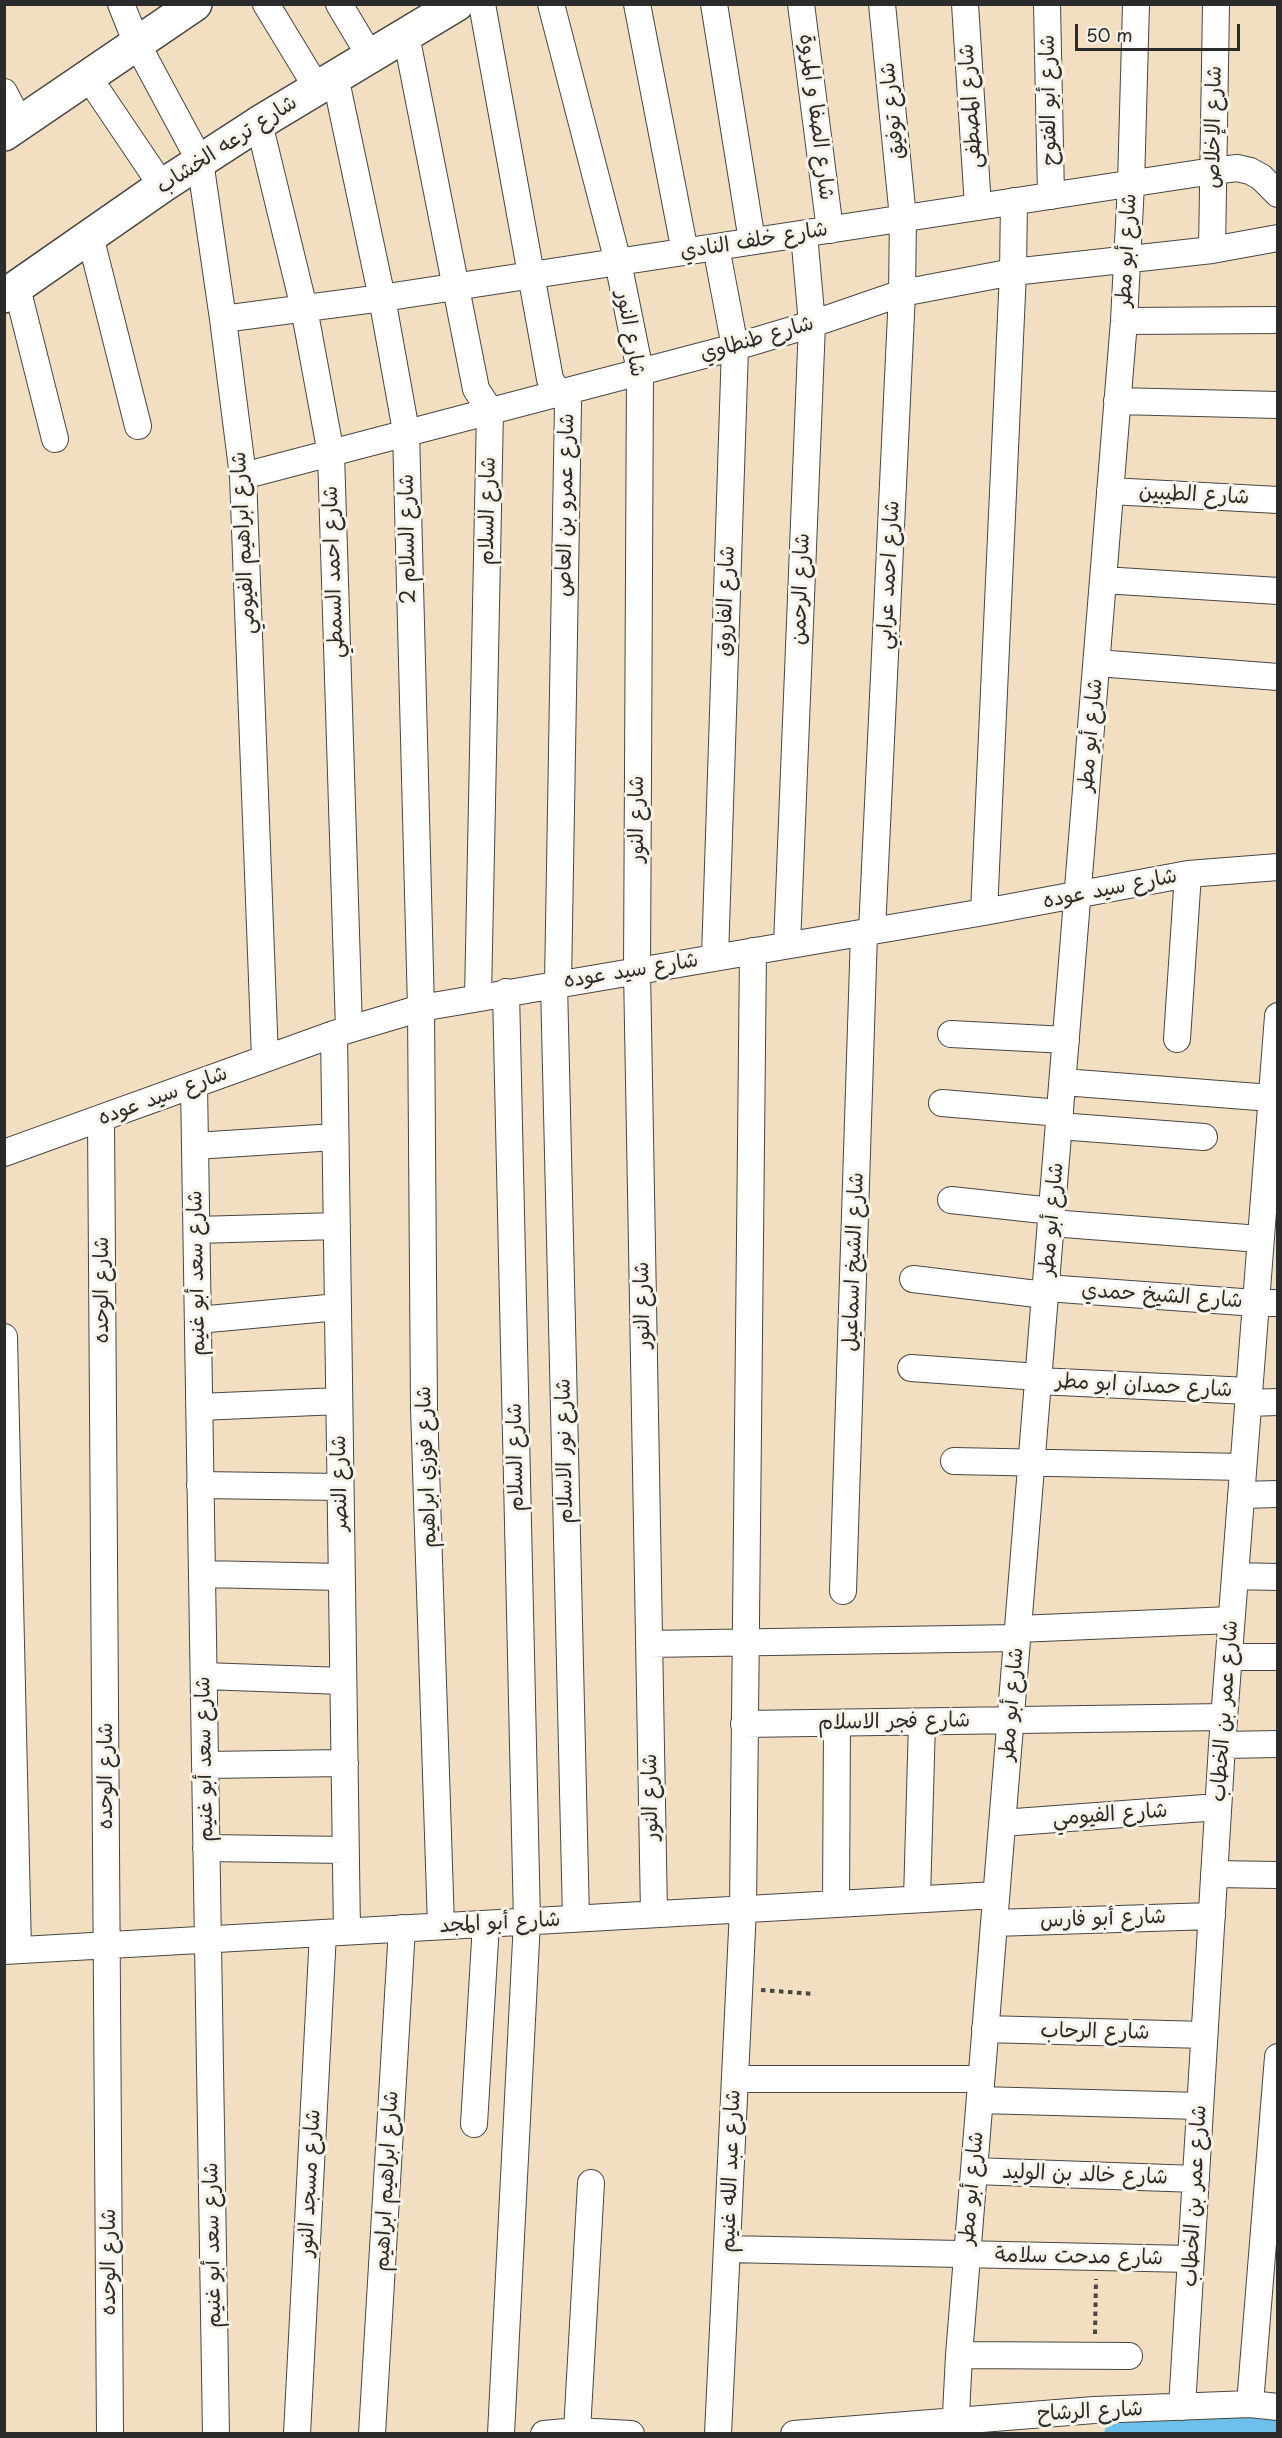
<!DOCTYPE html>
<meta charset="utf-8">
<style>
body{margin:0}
#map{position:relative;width:1282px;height:2438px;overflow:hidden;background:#f2dfc1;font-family:"Playpen Sans",sans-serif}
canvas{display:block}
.frame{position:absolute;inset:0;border:6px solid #2b2b2b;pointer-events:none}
.scale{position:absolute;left:1075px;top:24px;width:165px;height:27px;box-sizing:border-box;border:3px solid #2b2b2b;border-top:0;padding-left:8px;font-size:18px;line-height:21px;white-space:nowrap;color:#2b2b2b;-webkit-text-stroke:4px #f7f3e8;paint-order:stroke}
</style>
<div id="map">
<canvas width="1282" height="2438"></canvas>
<div class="frame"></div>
<div class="scale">50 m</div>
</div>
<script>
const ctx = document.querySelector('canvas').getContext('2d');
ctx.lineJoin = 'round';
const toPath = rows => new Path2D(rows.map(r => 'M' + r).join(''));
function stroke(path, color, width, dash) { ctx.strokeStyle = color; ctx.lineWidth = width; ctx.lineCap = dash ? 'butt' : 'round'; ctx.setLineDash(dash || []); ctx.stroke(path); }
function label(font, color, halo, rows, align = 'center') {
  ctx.font = font + ' "Playpen Sans","Playpen Sans Arabic",sans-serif'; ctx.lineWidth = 6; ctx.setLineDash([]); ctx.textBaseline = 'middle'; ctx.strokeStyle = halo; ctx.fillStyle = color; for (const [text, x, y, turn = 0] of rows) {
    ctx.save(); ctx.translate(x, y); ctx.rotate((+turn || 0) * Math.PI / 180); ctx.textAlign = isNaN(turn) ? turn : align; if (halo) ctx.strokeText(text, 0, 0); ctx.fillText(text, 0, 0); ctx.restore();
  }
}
stroke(toPath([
 [1115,2434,1278,2425]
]), '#6dc0e9', 22);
const street = toPath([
 [121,4,137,44,200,161,223,319,243,476,265,1059],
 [266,4,317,88],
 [339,4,370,56],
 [482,4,550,379,554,386,565,395,568,403,558,983],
 [551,4,618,262,640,371,637,970,654,1914],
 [637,4,685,252],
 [714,4,752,241],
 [801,4,830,230],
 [965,4,978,207],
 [1047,4,1051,196],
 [406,35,476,389,490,411,478,997],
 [335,76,382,298,406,431,421,1008,424,1408,441,1926],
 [89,78,162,186],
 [4,92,20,123],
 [259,123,304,308,331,454,349,1029],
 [90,236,138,426],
 [1212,250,1216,4],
 [17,288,55,439],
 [223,319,382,298,1213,171,1237,168,1250,171,1261,177,1278,194],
 [1124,321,1278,320],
 [1117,401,1278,405],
 [243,476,735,347,812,324,902,293,1013,272,1212,250,1278,238],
 [1110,491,1278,500],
 [1103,580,1278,591],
 [1097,663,1278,677],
 [984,912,1013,272,1014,201],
 [872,931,902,293,903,218,882,4],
 [787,945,812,324,804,234],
 [715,957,735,347,716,247],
 [554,984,576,1918],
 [334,1034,347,1931],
 [951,1034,1066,1040],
 [1177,1039,1188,874],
 [1063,1082,1271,1098],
 [194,1085,216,2434],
 [942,1103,1060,1113],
 [101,1118,110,2434],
 [1059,1126,1204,1137],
 [195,1146,335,1137],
 [4,1153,334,1034,421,1008,984,912,1188,874,1278,867],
 [951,1200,1052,1211],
 [1051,1223,1260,1239],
 [197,1230,337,1226],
 [913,1279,1045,1295],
 [1046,1288,1256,1303,1278,1303],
 [198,1320,338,1307],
 [4,1337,18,1950],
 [911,1368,1039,1377],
 [1038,1381,1249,1391],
 [1248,1403,1278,1402],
 [199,1407,339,1401],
 [954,1461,1243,1467],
 [200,1485,340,1487],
 [1241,1495,1278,1494],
 [202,1574,342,1577],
 [1235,1576,1278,1577],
 [843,1591,864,933],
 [1018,1629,1231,1620],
 [649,1644,1017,1638],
 [1229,1657,1278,1657],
 [204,1676,343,1681],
 [744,1724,1224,1717],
 [1222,1745,1278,1744],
 [205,1765,345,1763],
 [1002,1823,1218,1807],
 [206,1848,346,1850],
 [1214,1874,1278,1875],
 [917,1899,922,1722],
 [836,1904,837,1723],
 [994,1923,1212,1916],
 [4,1951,996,1895],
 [985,2029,1204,2035],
 [735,2079,981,2079],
 [980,2100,1200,2106],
 [474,2124,486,1924],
 [974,2171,1196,2179],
 [728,2249,1191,2259],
 [959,2355,1129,2356],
 [1250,2404,1278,2057],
 [1182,2407,1222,1745,1278,1016],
 [577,2431,591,2183],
 [297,2434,323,1933],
 [372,2434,402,1928],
 [501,2434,527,1921,506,992],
 [544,2434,577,2431,631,2434],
 [718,2434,743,1909,753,951],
 [794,2434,1094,2410,1250,2404,1278,2407],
 [955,2434,959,2355,1124,321,1131,184,1136,4]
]);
const secondary = toPath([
 [4,134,195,4],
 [4,296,162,186,259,123,457,4]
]);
stroke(street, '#494642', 28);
stroke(secondary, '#494642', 36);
stroke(toPath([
 [761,1990,815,1994],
 [1095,2334,1096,2279]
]), '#494642', 4, [4.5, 4.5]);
stroke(street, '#fff', 26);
stroke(secondary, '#fff', 33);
label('21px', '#2b2b2b', '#f7f3e8', [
 ["شارع أبو الفتوح",1049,100,-91],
 ["شارع المصطفى",971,106,-94],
 ["شارع توفيق",893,111,-96],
 ["شارع الصفا و المروة",816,117,83],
 ["شارع الإخلاص",1214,127,-89],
 ["شارع ترعه الخشاب",227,145,-33],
 ["شارع خلف النادي",754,241,-9],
 ["شارع أبو مطر",1127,250,-87],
 ["شارع النور",630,334,80],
 ["شارع طنطاوي",757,339,-16],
 ["شارع الطيبين",1194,495,3],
 ["شارع عمرو بن العاص",566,505,-89],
 ["شارع السلام",488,511,-89],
 ["شارع السلام 2",408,539,-91],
 ["شارع ابراهيم الفيومي",244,543,-93],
 ["شارع احمد السمطي",334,572,-92],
 ["شارع احمد عرابي",889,575,-87],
 ["شارع الرحمن",801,589,-88],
 ["شارع الفاروق",726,601,-88],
 ["شارع أبو مطر",1091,735,-85],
 ["شارع النور",637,819,-90],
 ["شارع سيد عوده",1110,889,-11],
 ["شارع سيد عوده",631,971,-9],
 ["شارع سيد عوده",163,1096,-20],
 ["شارع أبو مطر",1052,1219,-85],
 ["شارع الشيخ اسماعيل",854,1262,-88],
 ["شارع سعد أبو غنيم",197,1273,-91],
 ["شارع الوحده",102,1290,-90],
 ["شارع الشيخ حمدي",1162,1296,4],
 ["شارع النور",643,1305,-91],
 ["شارع حمدان ابو مطر",1144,1386,3],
 ["شارع نور الاسلام",565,1451,-91],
 ["شارع السلام",516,1457,-91],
 ["شارع فوزي ابراهيم",427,1467,-92],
 ["شارع النصر",340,1483,-91],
 ["شارع أبو مطر",1012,1704,-85],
 ["شارع عمر بن الخطاب",1225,1711,-86],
 ["شارع فجر الاسلام",894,1722,-1],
 ["شارع سعد أبو غنيم",205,1759,-91],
 ["شارع الوحده",106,1776,-90],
 ["شارع النور",651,1797,-91],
 ["شارع الفيومي",1110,1815,-4],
 ["شارع أبو فارس",1103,1919,-2],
 ["شارع أبو المجد",500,1923,-3],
 ["شارع الرحاب",1095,2032,1],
 ["شارع عبد الله غنيم",731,2171,-88],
 ["شارع خالد بن الوليد",1085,2175,2],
 ["شارع ابراهيم ابراهيم",387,2181,-87],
 ["شارع مسجد النور",310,2183,-87],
 ["شارع أبو مطر",972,2188,-85],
 ["شارع عمر بن الخطاب",1195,2196,-87],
 ["شارع سعد أبو غنيم",213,2245,-91],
 ["شارع مدحت سلامة",1079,2257,1],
 ["شارع الوحده",109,2262,-90],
 ["شارع الرشاح",1090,2412,-3]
]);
</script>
